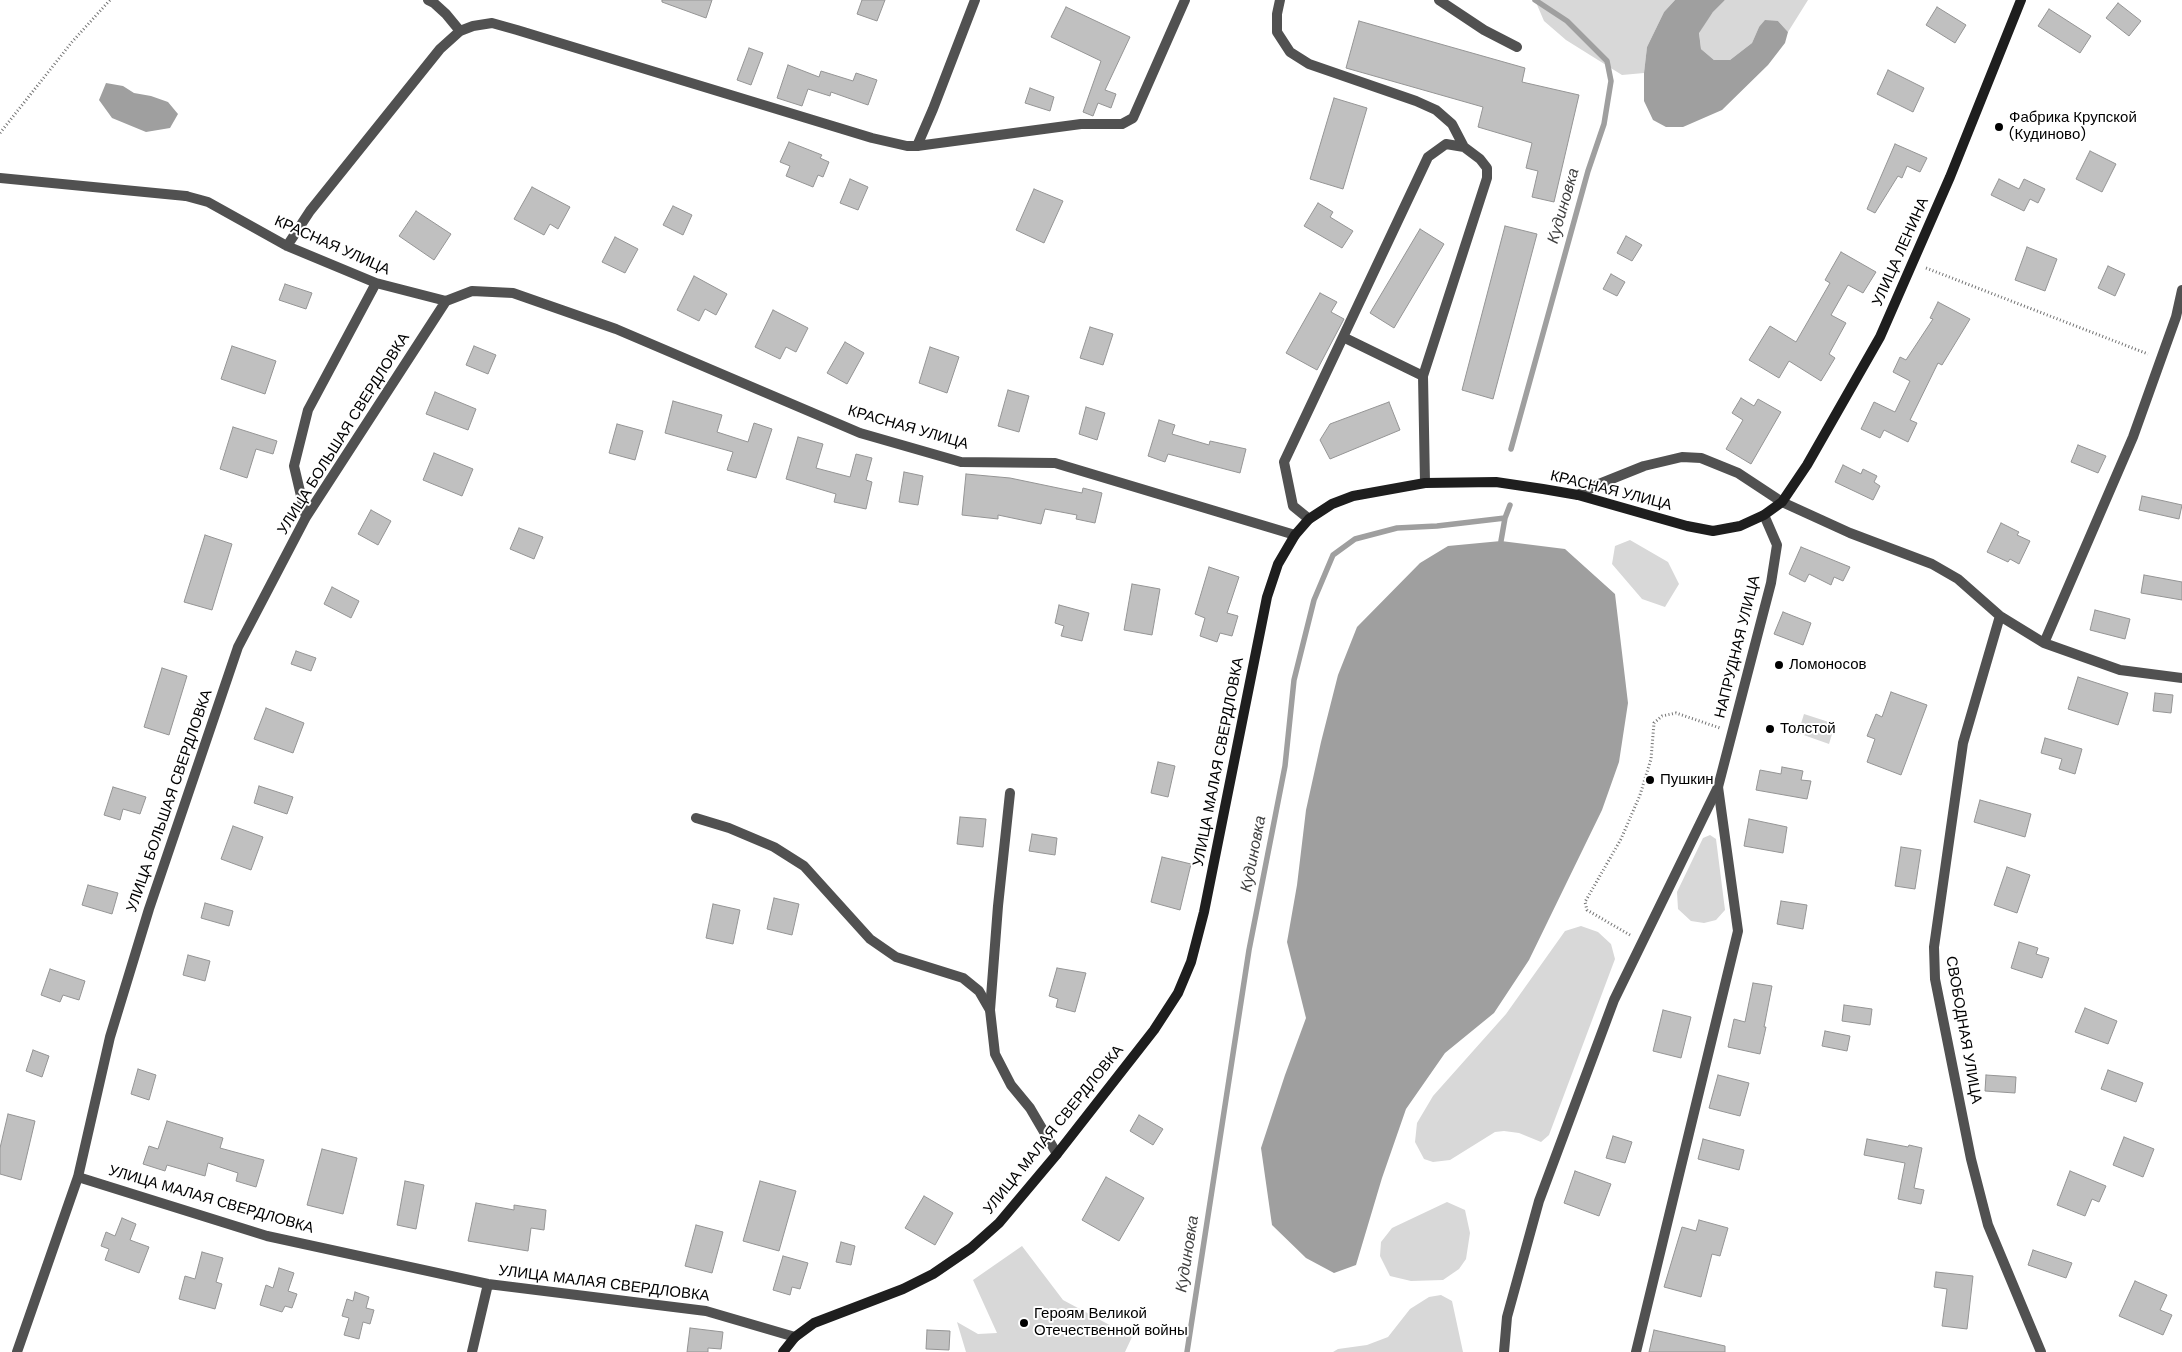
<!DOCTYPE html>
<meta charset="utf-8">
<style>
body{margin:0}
canvas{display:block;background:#fff}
</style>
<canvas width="2182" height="1352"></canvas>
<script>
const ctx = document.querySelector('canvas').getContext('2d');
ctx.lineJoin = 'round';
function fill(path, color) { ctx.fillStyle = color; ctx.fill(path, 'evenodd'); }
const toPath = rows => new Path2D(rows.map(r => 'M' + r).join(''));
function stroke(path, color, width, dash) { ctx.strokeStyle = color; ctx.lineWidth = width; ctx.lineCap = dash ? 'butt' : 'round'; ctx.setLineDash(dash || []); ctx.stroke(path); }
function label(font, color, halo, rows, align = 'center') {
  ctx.font = font + ' "DM Sans",sans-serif'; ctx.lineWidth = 4; ctx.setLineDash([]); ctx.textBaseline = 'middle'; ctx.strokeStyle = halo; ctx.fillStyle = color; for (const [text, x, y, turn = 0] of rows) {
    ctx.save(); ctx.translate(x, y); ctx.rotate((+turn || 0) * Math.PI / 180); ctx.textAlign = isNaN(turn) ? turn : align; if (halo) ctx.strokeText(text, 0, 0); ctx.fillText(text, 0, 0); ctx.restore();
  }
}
fill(toPath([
 [1535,0,1675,0,1664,12,1647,47,1644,73,1622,75,1566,40,1544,21],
 [1725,0,1808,0,1788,32,1778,21,1759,27,1752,43,1730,60,1714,60,1701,49,1699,32,1713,12],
 [1630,540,1668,562,1679,584,1665,607,1642,599,1612,564,1615,546],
 [1804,714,1835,724,1829,744,1798,733],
 [1710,835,1716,839,1725,910,1716,920,1704,923,1691,921,1678,909,1677,892,1703,838],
 [1581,926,1598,932,1611,944,1615,959,1549,1135,1541,1142,1519,1133,1504,1131,1495,1132,1450,1160,1433,1162,1424,1159,1415,1142,1417,1123,1433,1096,1506,1014,1565,931],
 [1447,1202,1465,1210,1470,1233,1466,1259,1459,1269,1443,1280,1411,1281,1390,1276,1380,1256,1381,1242,1392,1228],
 [1022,1246,1063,1300,1132,1337,1125,1352,966,1352,957,1322,978,1334,997,1333,973,1280],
 [1441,1295,1452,1301,1463,1352,1333,1352,1338,1349,1367,1345,1388,1337,1410,1309,1429,1297]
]), '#d8d8d8');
fill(toPath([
 [1675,0,1725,0,1713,12,1699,33,1701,49,1714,60,1730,60,1752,43,1759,27,1765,20,1778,21,1788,32,1785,43,1768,65,1722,110,1683,127,1666,127,1653,120,1644,101,1644,73,1647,47,1664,12],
 [106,83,123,86,134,93,151,96,168,102,178,114,170,128,146,132,112,118,99,100],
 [1501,541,1565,549,1615,594,1628,703,1619,762,1602,810,1529,960,1494,1013,1445,1053,1406,1109,1382,1178,1356,1265,1334,1273,1306,1258,1272,1225,1261,1148,1285,1075,1306,1018,1287,942,1297,885,1306,810,1321,742,1338,675,1357,627,1420,563,1448,546]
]), '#9f9f9f');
stroke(toPath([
 [1511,449,1588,171,1604,124,1611,81,1607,61,1567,21,1535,0],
 [1501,541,1505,518],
 [1187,1352,1249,950,1285,766,1294,680,1314,600,1333,555,1355,539,1397,528,1437,526,1505,518,1510,505]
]), '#9f9f9f', 5.5);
const building = toPath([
 [662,0,712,0,706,18,662,2,662,0],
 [862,0,885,0,877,21,857,14,862,0],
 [2118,3,2141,21,2129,36,2106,18,2118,3],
 [1066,7,1130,37,1105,90,1116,94,1111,108,1098,103,1093,116,1083,112,1101,61,1051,37,1066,7],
 [1937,7,1966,25,1955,43,1926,25,1937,7],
 [2049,9,2091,36,2080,53,2038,26,2049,9],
 [1359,21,1525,68,1522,82,1579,95,1554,202,1532,197,1538,171,1526,168,1532,143,1478,127,1483,107,1346,68,1359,21],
 [749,48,763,53,751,85,737,80,749,48],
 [788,65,819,77,821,71,853,81,856,73,877,80,868,105,831,92,830,96,808,89,802,106,777,98,788,65],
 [1888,70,1924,88,1913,112,1877,94,1888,70],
 [1030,88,1054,97,1050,111,1025,103,1030,88],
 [1334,98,1367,108,1343,189,1310,179,1334,98],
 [789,142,822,155,820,158,829,162,823,177,818,175,813,187,786,176,790,166,780,162,789,142],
 [1895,144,1927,158,1920,172,1907,166,1902,178,1898,176,1875,213,1867,209,1895,144],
 [2090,151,2116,164,2102,192,2076,179,2090,151],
 [850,179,868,187,858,210,840,203,850,179],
 [1999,179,2019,189,2024,179,2045,189,2038,203,2030,199,2024,211,1991,195,1999,179],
 [532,187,570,207,558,229,550,224,544,235,514,219,532,187],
 [1034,189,1063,201,1044,243,1016,230,1034,189],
 [1318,203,1333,212,1330,217,1353,231,1342,248,1304,226,1318,203],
 [673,206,692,215,683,235,663,225,673,206],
 [416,211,451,234,434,260,399,236,416,211],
 [1505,226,1537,234,1493,399,1462,390,1505,226],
 [1420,229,1444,244,1394,328,1370,313,1420,229],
 [1626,236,1642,245,1632,261,1617,253,1626,236],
 [615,237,638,249,625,273,602,262,615,237],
 [2027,247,2057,259,2045,291,2015,280,2027,247],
 [1841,252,1876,272,1863,293,1848,285,1831,315,1846,323,1829,354,1835,358,1821,381,1789,361,1779,378,1749,360,1770,326,1796,342,1830,283,1825,280,1841,252],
 [2108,266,2125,274,2115,296,2098,288,2108,266],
 [1611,274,1625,282,1617,296,1603,289,1611,274],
 [694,276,727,294,716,315,705,309,699,321,677,310,694,276],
 [285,284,312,293,306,309,279,300,285,284],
 [1320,293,1337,302,1331,312,1344,319,1317,370,1286,353,1320,293],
 [1938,302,1970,319,1942,365,1938,363,1910,420,1917,423,1908,442,1884,430,1880,438,1861,429,1874,402,1895,412,1910,381,1893,372,1900,357,1906,360,1933,319,1930,318,1938,302],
 [773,310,808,328,796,352,786,347,780,359,755,347,773,310],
 [1090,327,1113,334,1103,365,1080,358,1090,327],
 [845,342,864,353,847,384,827,373,845,342],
 [232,346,276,361,265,394,221,379,232,346],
 [474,346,496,355,488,374,466,365,474,346],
 [930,347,959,357,947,393,919,383,930,347],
 [1008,390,1029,396,1019,432,998,426,1008,390],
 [435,392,476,409,468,430,426,414,435,392],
 [1741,398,1754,406,1758,399,1781,412,1751,464,1726,449,1743,420,1732,413,1741,398],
 [673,401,722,415,717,432,748,442,754,423,772,429,756,478,727,470,733,452,665,433,673,401],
 [1389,402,1400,430,1330,459,1320,440,1330,424,1389,402],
 [1086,407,1105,413,1097,440,1079,434,1086,407],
 [1159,420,1175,425,1172,434,1209,445,1210,441,1246,449,1240,473,1168,454,1165,462,1148,456,1159,420],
 [617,424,643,431,635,460,609,453,617,424],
 [233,427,277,441,273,454,256,449,247,478,220,469,233,427],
 [798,437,823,444,816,468,850,477,856,454,872,458,866,480,872,482,866,509,834,502,836,494,786,479,798,437],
 [2078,445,2106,456,2098,473,2071,462,2078,445],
 [434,453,473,469,462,496,423,480,434,453],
 [1843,465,1861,474,1863,469,1877,476,1874,482,1880,486,1873,500,1835,482,1843,465],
 [904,472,923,476,918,505,899,502,904,472],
 [966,474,1010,478,1082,493,1083,488,1102,493,1095,523,1076,519,1077,515,1045,509,1041,524,998,515,998,519,962,515,966,474],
 [2142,496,2182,505,2179,519,2139,510,2142,496],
 [371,510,391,521,378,545,358,534,371,510],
 [2001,523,2019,532,2017,535,2030,541,2019,564,2010,559,2008,562,1987,552,2001,523],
 [519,528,543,537,534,559,510,549,519,528],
 [205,535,232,544,212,610,184,602,205,535],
 [1801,547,1850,567,1843,581,1834,577,1831,585,1809,574,1805,582,1789,574,1801,547],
 [1209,567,1239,577,1227,613,1238,616,1232,636,1220,633,1217,642,1200,636,1205,618,1195,614,1209,567],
 [2144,575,2182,582,2182,600,2141,593,2144,575],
 [1132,584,1160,589,1152,635,1124,630,1132,584],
 [332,587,359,601,351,618,324,604,332,587],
 [1059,605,1089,613,1082,641,1061,636,1064,626,1055,623,1059,605],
 [2095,610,2130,619,2125,639,2090,630,2095,610],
 [1783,612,1811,623,1803,645,1774,634,1783,612],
 [296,651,316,658,311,671,291,664,296,651],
 [162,668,187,676,169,735,144,727,162,668],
 [2078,677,2128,693,2118,725,2068,709,2078,677],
 [1891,692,1927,705,1901,775,1867,762,1875,739,1867,736,1876,714,1882,717,1891,692],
 [2155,693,2173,695,2171,713,2153,711,2155,693],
 [266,708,304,723,293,753,254,739,266,708],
 [2045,738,2082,749,2075,774,2059,769,2062,759,2041,753,2045,738],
 [1158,762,1175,766,1168,797,1151,793,1158,762],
 [1782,767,1803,771,1801,780,1811,781,1807,799,1756,790,1760,770,1781,774,1782,767],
 [259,786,293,797,287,814,254,803,259,786],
 [113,787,146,797,140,814,123,809,120,820,104,815,113,787],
 [1980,800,2031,814,2025,837,1974,822,1980,800],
 [960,817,986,819,983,847,957,844,960,817],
 [1749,819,1787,827,1783,853,1744,846,1749,819],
 [233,826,263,837,251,870,221,859,233,826],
 [1032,834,1057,838,1055,855,1029,851,1032,834],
 [1901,847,1921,850,1915,889,1895,886,1901,847],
 [1162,857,1191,864,1180,910,1151,902,1162,857],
 [2007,867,2030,875,2017,913,1994,905,2007,867],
 [88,885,118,893,112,914,82,905,88,885],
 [774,898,799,904,792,935,767,929,774,898],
 [1781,901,1807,905,1803,929,1777,924,1781,901],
 [205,903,233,911,229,926,201,918,205,903],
 [713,904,740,910,733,944,706,938,713,904],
 [2019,942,2038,948,2036,954,2049,958,2042,978,2011,968,2019,942],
 [188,955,210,961,205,981,183,975,188,955],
 [1057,968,1086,973,1075,1012,1056,1007,1058,999,1049,996,1057,968],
 [50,969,85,981,79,1000,63,995,60,1002,41,995,50,969],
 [1753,983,1772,986,1764,1027,1766,1027,1760,1054,1728,1047,1734,1019,1745,1022,1753,983],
 [1844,1005,1872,1009,1870,1025,1842,1021,1844,1005],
 [2085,1008,2117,1021,2108,1044,2075,1032,2085,1008],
 [1663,1010,1691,1017,1681,1058,1653,1051,1663,1010],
 [1825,1031,1850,1036,1847,1051,1822,1046,1825,1031],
 [33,1050,49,1056,42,1077,26,1071,33,1050],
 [138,1069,156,1075,149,1100,131,1094,138,1069],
 [2108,1070,2143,1083,2136,1102,2101,1089,2108,1070],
 [1718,1075,1749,1083,1740,1116,1709,1108,1718,1075],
 [1986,1075,2016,1077,2015,1093,1985,1091,1986,1075],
 [8,1114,35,1121,21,1180,0,1174,0,1148,8,1114],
 [1139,1115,1163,1129,1153,1145,1130,1131,1139,1115],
 [167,1121,223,1138,220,1148,264,1160,256,1187,236,1181,238,1173,208,1163,205,1176,167,1165,165,1171,143,1164,149,1146,158,1149,167,1121],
 [1613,1136,1632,1142,1625,1163,1606,1158,1613,1136],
 [2124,1137,2154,1149,2143,1177,2113,1165,2124,1137],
 [1703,1139,1744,1150,1739,1170,1698,1159,1703,1139],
 [1867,1139,1908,1147,1909,1145,1922,1148,1914,1188,1924,1190,1921,1204,1898,1199,1905,1163,1864,1155,1867,1139],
 [322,1149,357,1158,343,1214,307,1205,322,1149],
 [1575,1171,1611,1184,1599,1216,1564,1203,1575,1171],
 [2070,1171,2106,1186,2099,1202,2092,1199,2085,1216,2057,1205,2070,1171],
 [1106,1177,1144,1198,1119,1241,1082,1220,1106,1177],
 [405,1181,424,1185,416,1229,397,1225,405,1181],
 [760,1181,796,1191,779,1251,743,1241,760,1181],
 [924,1196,953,1213,935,1245,905,1228,924,1196],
 [476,1203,514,1210,514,1205,546,1210,544,1230,531,1228,528,1251,468,1241,476,1203],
 [122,1218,136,1224,130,1240,149,1247,139,1273,105,1260,109,1249,101,1246,106,1232,115,1236,122,1218],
 [1699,1220,1728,1228,1720,1256,1712,1254,1701,1297,1664,1287,1682,1227,1696,1231,1699,1220],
 [696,1225,723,1232,712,1273,685,1266,696,1225],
 [841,1242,855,1246,851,1265,836,1262,841,1242],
 [2033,1250,2072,1263,2066,1278,2028,1265,2033,1250],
 [202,1252,223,1258,216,1282,222,1284,215,1309,179,1299,185,1276,195,1279,202,1252],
 [783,1256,808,1263,800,1289,792,1287,790,1295,773,1290,783,1256],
 [279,1268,294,1273,288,1291,297,1294,292,1308,285,1306,282,1312,260,1305,266,1285,273,1288,279,1268],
 [1936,1272,1973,1276,1967,1329,1942,1326,1947,1289,1934,1287,1936,1272],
 [2135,1281,2167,1295,2160,1310,2172,1315,2163,1335,2119,1316,2135,1281],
 [355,1292,369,1297,366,1308,374,1310,370,1324,363,1322,359,1339,344,1335,349,1318,342,1316,347,1299,353,1301,355,1292],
 [690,1328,723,1332,721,1349,708,1348,708,1352,687,1352,690,1328],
 [927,1330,950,1331,949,1350,926,1349,927,1330],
 [1654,1330,1725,1346,1725,1352,1649,1352,1654,1330]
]);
fill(building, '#c0c0c0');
stroke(building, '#959595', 1);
stroke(toPath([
 [0,133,72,42,110,0],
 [1926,268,2148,354],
 [1630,935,1587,910,1585,902,1621,839,1640,795,1651,759,1654,723,1662,716,1676,713,1720,728]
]), '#737373', 3, [1, 2.5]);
stroke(toPath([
 [428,0,434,3,446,14,460,31],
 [1280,0,1277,14,1277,32,1290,52,1309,64,1416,101,1436,110,1452,124,1464,147],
 [1439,0,1484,30,1517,47],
 [917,146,933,109,975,0],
 [0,178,186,196],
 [1343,337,1423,376],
 [1578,495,1599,484,1644,466,1682,457,1701,458,1738,473,1782,502],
 [1309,519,1293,506,1284,462,1428,157,1446,144,1464,147,1480,159,1487,168,1487,178,1423,376,1425,483],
 [990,1010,998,906,1010,793],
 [1636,1352,1738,931,1718,787]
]), '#515151', 10);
stroke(toPath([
 [186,196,208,202,287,246,376,283,446,301,472,291,513,293,616,329,860,433,961,462,1055,463,1295,535],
 [287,246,310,211,440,49,460,31,473,26,492,23,517,30,872,138,907,146,917,146,1081,124,1122,124,1133,118,1185,0],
 [1782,502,1850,533,1932,564,1958,579,2000,616,2044,643,2120,670,2182,678],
 [306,517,294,466,308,410,376,283],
 [2000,616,1963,743,1934,947,1935,979,1971,1159,1988,1225,2041,1352],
 [2044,643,2133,437,2176,317,2182,290],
 [696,818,729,828,774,847,804,866,870,939,896,957,963,978,979,991,990,1010,995,1054,1011,1085,1030,1108,1057,1154],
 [78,1177,267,1236,488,1284,706,1311,795,1337],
 [17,1352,78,1177,110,1037,149,909,238,647,306,517,446,301],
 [472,1352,488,1284],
 [1504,1352,1507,1317,1539,1201,1614,1000,1718,787,1771,583,1777,545,1764,515]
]), '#515151', 10);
stroke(toPath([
 [783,1352,795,1337,814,1323,903,1289,933,1274,971,1248,999,1223,1057,1154,1154,1030,1178,993,1191,962,1204,912,1267,597,1278,564,1295,535,1309,519,1332,504,1353,496,1425,483,1496,482,1543,489,1578,495,1687,526,1713,531,1740,526,1764,515,1782,502,1807,465,1880,337,1950,177,2021,0]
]), '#1e1e1e', 10);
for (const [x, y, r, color] of [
 [1999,127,5,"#000"],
 [1779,665,5,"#000"],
 [1770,729,5,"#000"],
 [1650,780,5,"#000"],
 [1024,1323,5,"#000"]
]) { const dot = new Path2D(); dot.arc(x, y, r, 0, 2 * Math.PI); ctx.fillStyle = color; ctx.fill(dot); stroke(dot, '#fff', 2); }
label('15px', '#000', '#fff', [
 ["Фабрика Крупской",2009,118],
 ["(Кудиново)",2009,135],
 ["Ломоносов",1789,665],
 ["Толстой",1780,729],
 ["Пушкин",1660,780],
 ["Героям Великой",1034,1314],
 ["Отечественной войны",1034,1331]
], 'left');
label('15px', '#000', '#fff', [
 ["КРАСНАЯ УЛИЦА",332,246,24],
 ["УЛИЦА ЛЕНИНА",1901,252,-66],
 ["КРАСНАЯ УЛИЦА",908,428,16],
 ["УЛИЦА БОЛЬШАЯ СВЕРДЛОВКА",344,434,-58],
 ["КРАСНАЯ УЛИЦА",1611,491,14],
 ["НАПРУДНАЯ УЛИЦА",1738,647,-76],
 ["УЛИЦА МАЛАЯ СВЕРДЛОВКА",1219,762,-79],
 ["УЛИЦА БОЛЬШАЯ СВЕРДЛОВКА",170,801,-71],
 ["СВОБОДНАЯ УЛИЦА",1963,1030,80],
 ["УЛИЦА МАЛАЯ СВЕРДЛОВКА",1054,1130,-51],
 ["УЛИЦА МАЛАЯ СВЕРДЛОВКА",211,1200,16],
 ["УЛИЦА МАЛАЯ СВЕРДЛОВКА",604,1284,7]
]);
label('italic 16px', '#404040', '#fff', [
 ["Кудиновка",1564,206,-74],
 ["Кудиновка",1254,854,-79],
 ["Кудиновка",1188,1254,-81]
]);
</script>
